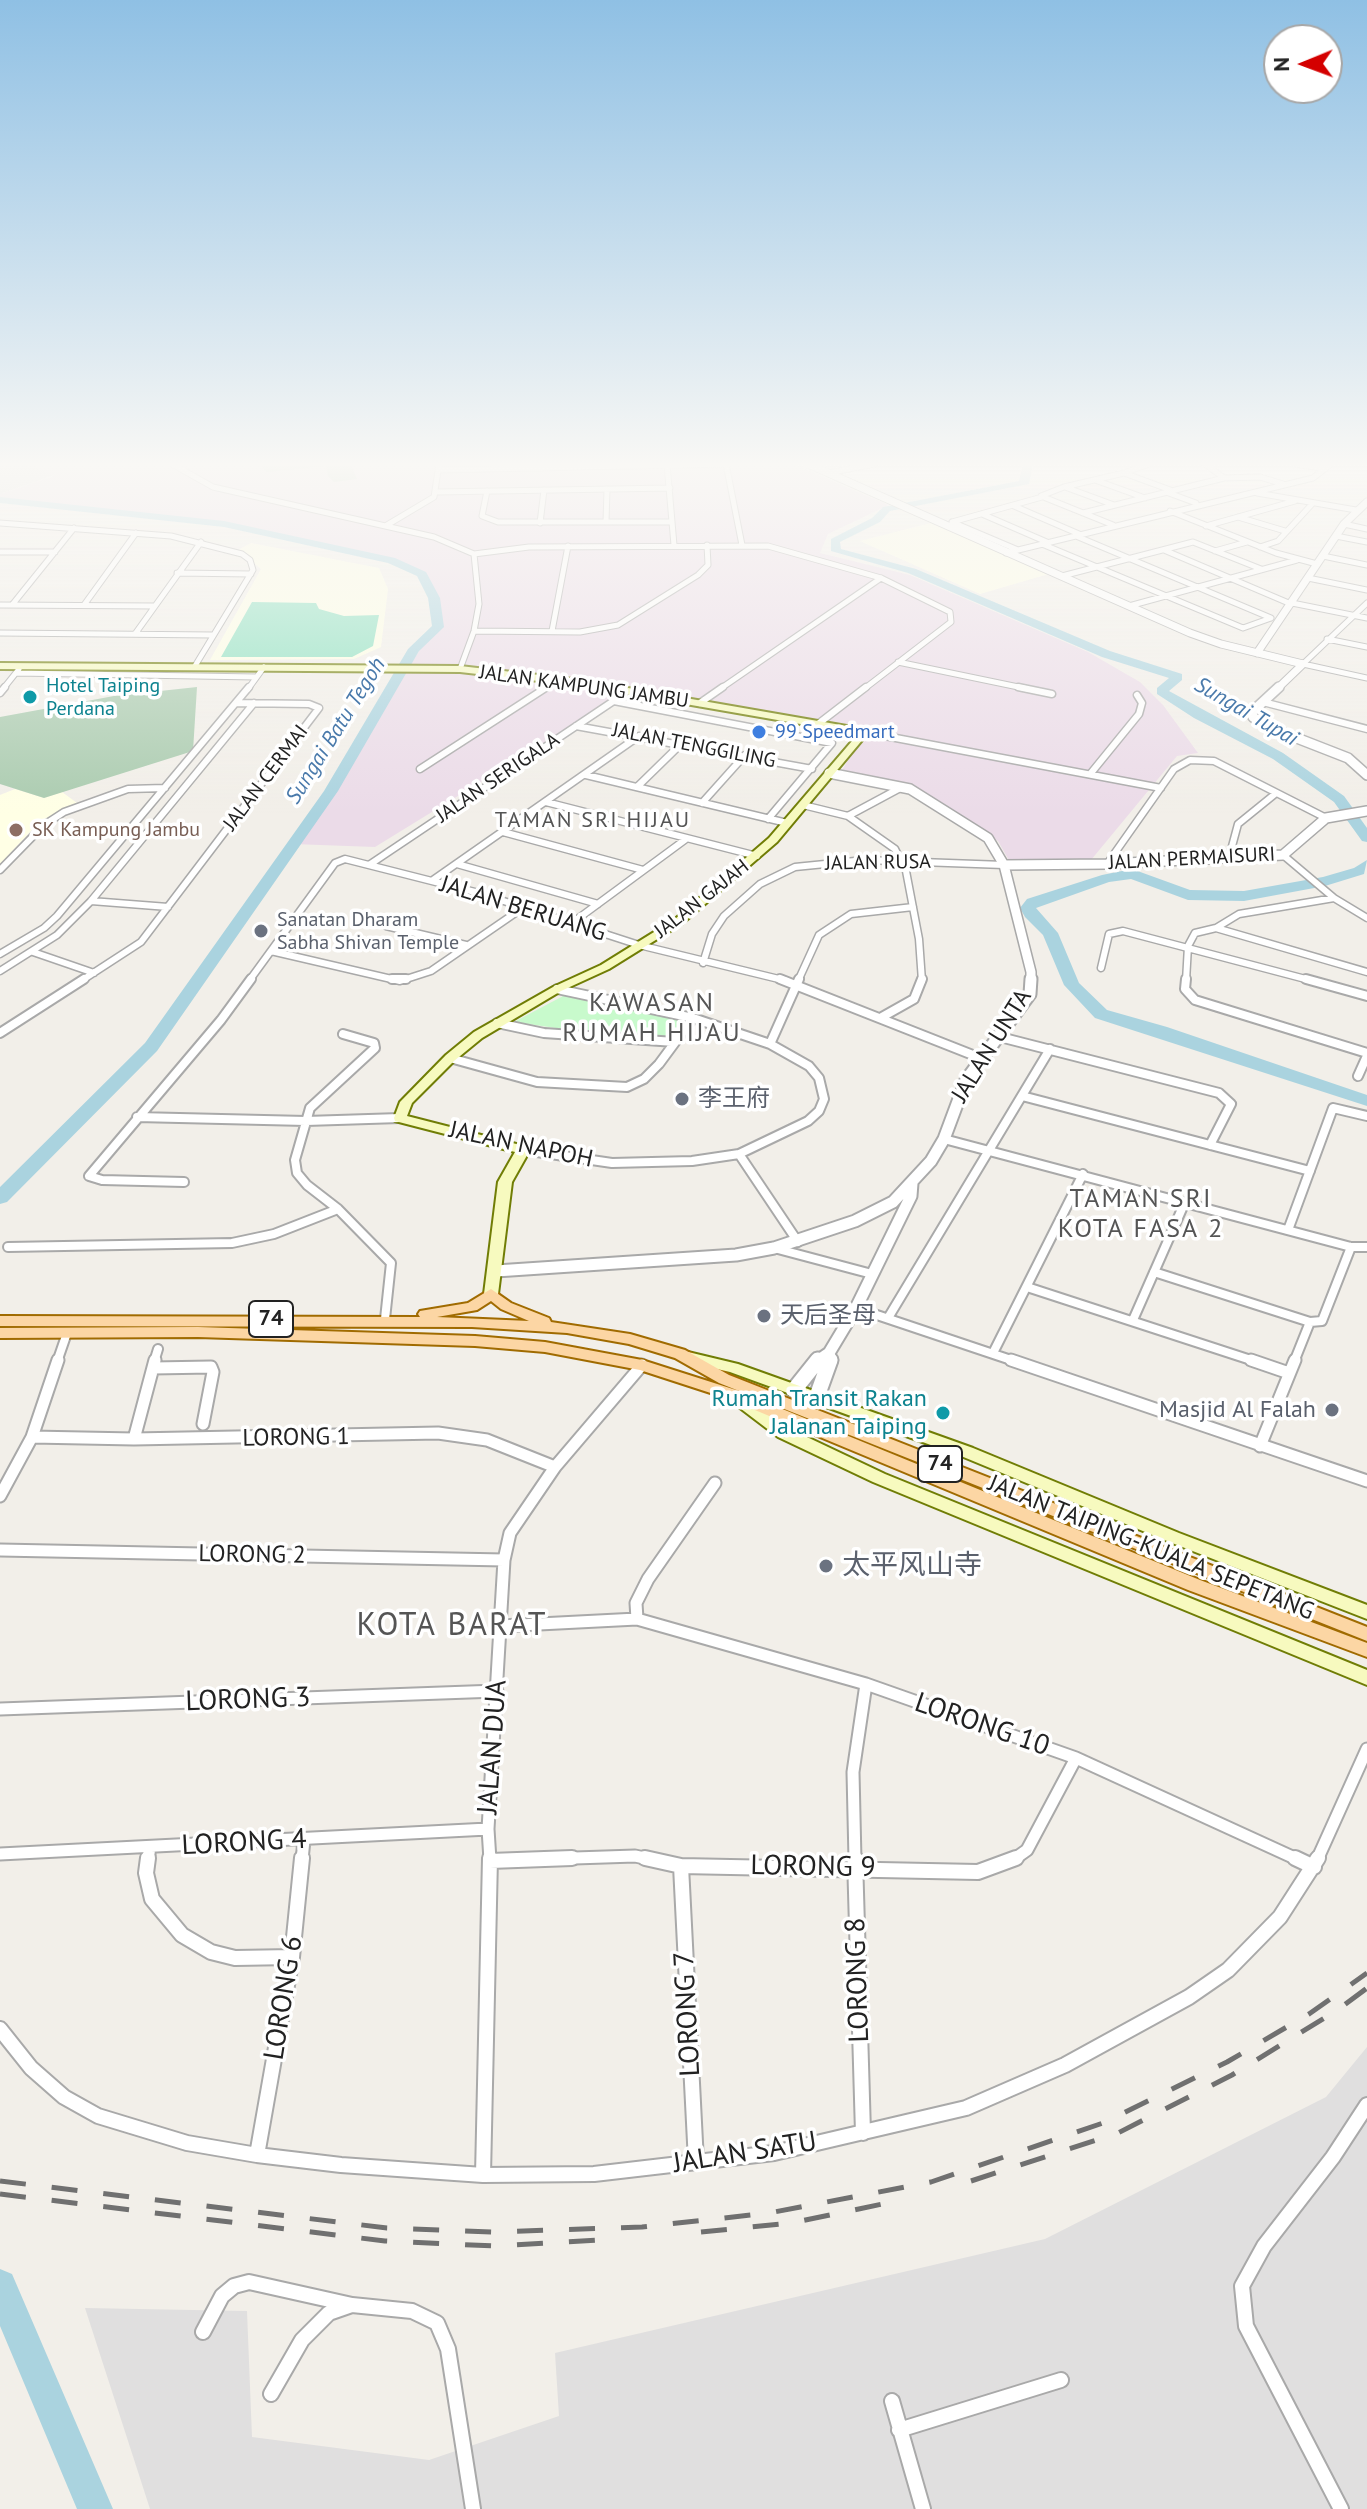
<!DOCTYPE html>
<meta charset="utf-8">
<style>
body{margin:0}
#map{position:relative;width:1367px;height:2509px;overflow:hidden;background:#f2efe9;font-family:"PT Sans",sans-serif}
canvas{display:block}
.north{position:absolute;left:1263px;top:24px;width:80px;height:80px;box-sizing:border-box;background:#fff;border:2px solid #a7a7a7;border-radius:50%;rotate:269deg;font-size:22px;font-weight:700;line-height:32px;text-align:center;color:#222}
.north::after{content:'';display:block;margin:auto;width:28px;height:36px;background:#d40000;clip-path:polygon(50% 0,100% 100%,50% 72%,0 100%)}
</style>
<div id="map">
<canvas width="1367" height="2509"></canvas>
<div class="north">N</div>
</div>
<script>
const ctx = document.querySelector('canvas').getContext('2d');
ctx.lineJoin = 'round';
function fill(path, color) { ctx.fillStyle = color; ctx.fill(path, 'evenodd'); }
const toPath = rows => new Path2D(rows.map(r => 'M' + r).join(''));
function stroke(path, color, width, dash) { ctx.strokeStyle = color; ctx.lineWidth = width; ctx.lineCap = dash ? 'butt' : 'round'; ctx.setLineDash(dash || []); ctx.stroke(path); }
function label(font, color, halo, rows, align = 'center') {
  ctx.font = font + ' "PT Sans","Noto Sans SC",sans-serif'; ctx.lineWidth = 7; ctx.setLineDash([]); ctx.textBaseline = 'middle'; ctx.strokeStyle = halo; ctx.fillStyle = color; for (const [text, x, y, turn = 0] of rows) {
    ctx.save(); ctx.translate(x, y); ctx.rotate((+turn || 0) * Math.PI / 180); ctx.textAlign = isNaN(turn) ? turn : align; if (halo) ctx.strokeText(text, 0, 0); ctx.fillText(text, 0, 0); ctx.restore();
  }
}
fill(toPath([
 [0,464,34,464,31,465,55,475,0,494],
 [1367,2047,1367,2509,150,2509,85,2308,247,2311,252,2437,429,2460,559,2416,555,2353,1045,2239,1326,2097]
]), '#e0dfdf');
fill(toPath([
 [34,464,793,464,889,505,828,534,820,553,910,575,1088,652,1140,682,1163,705,1198,753,1177,756,1091,860,1010,862,998,841,920,791,840,774,863,734,627,692,375,847,293,844,434,628,424,573,394,560,224,524,0,499,0,494,54,476,29,465]
]), '#ebdbe8');
fill(toPath([
 [931,523,1052,573,980,594,860,541],
 [251,543,379,568,388,589,381,647,354,659,210,660,261,569,238,550],
 [15,789,44,798,62,792,77,803,40,821,0,864,0,795]
]), '#ffffe5');
fill(toPath([
 [258,464,351,464,357,479,334,482,328,476,326,466,267,472],
 [197,687,193,751,44,798,0,784,0,717,114,696]
]), '#aacbaf');
fill(toPath([
 [565,995,684,1020,671,1035,661,1037,605,1035,514,1022]
]), '#c8facc');
fill(toPath([
 [252,602,316,603,319,609,344,616,379,615,373,646,352,657,221,657]
]), '#88e0be');
fill(toPath([
 [1023,464,1033,464,1029,484,890,511,880,522,840,542,841,549,916,569,1110,651,1182,674,1182,680,1169,691,1283,753,1344,796,1367,828,1367,842,1362,841,1334,802,1273,759,1194,718,1157,694,1157,688,1169,678,1102,657,908,573,831,551,831,539,872,518,883,507,1019,481,1023,464],
 [0,497,224,521,395,558,426,572,440,598,444,627,419,651,338,791,157,1051,7,1202,0,1204,0,1187,145,1043,324,791,408,649,432,626,428,598,417,576,388,563,224,527,0,503,0,497],
 [1367,860,1364,874,1325,886,1244,901,1188,900,1131,879,1109,882,1036,908,1058,933,1079,983,1107,1010,1167,1027,1367,1095,1367,1106,1095,1018,1064,985,1043,935,1025,917,1020,908,1027,899,1102,875,1132,869,1190,890,1244,891,1323,877,1354,868,1367,860],
 [0,2269,12,2274,113,2509,77,2509,0,2326,0,2269]
]), '#aad3df');
const minorFar4 = toPath([
 [172,464,213,487,434,537,474,554,479,604,474,631,460,669],
 [667,464,674,545],
 [726,464,742,545],
 [1149,464,1124,473,1173,491],
 [1205,464,1224,478],
 [1296,464,1325,469],
 [438,470,725,464],
 [828,473,874,464],
 [1095,480,1145,498],
 [1065,487,1114,505],
 [487,491,482,516,498,522,672,522],
 [437,492,670,488],
 [1166,492,1196,503],
 [1257,493,1356,510],
 [1041,496,1064,487,1124,473],
 [1041,496,1113,525],
 [1014,506,1079,534],
 [1170,511,1276,553,1317,564],
 [1083,513,1224,478,1260,477,1283,484],
 [982,514,1049,543],
 [1238,517,1285,531],
 [606,522,607,489],
 [952,522,1042,497],
 [952,522,1018,550],
 [0,523,171,536,242,554,250,560,253,570,195,666],
 [540,523,544,490],
 [1344,524,1367,529],
 [387,525,434,497,439,464],
 [1206,526,1295,501],
 [1076,536,1271,618],
 [1336,536,1367,542],
 [1042,544,1243,628,1271,618],
 [1260,547,1278,541,1313,503],
 [1164,550,1291,604],
 [1215,551,1247,542],
 [0,552,55,552],
 [1006,553,1313,478,1331,464],
 [474,554,529,547,768,546,881,578,950,612,951,622,864,689],
 [1323,556,1367,565],
 [177,573,251,574],
 [1062,576,1193,542,1261,569],
 [1308,578,1367,590],
 [1292,603,1367,618],
 [0,605,155,606],
 [12,605,74,528],
 [84,605,136,533],
 [1129,606,1297,560],
 [474,631,580,632,618,625,698,575,708,565,707,545],
 [552,631,568,546],
 [0,633,213,635],
 [135,634,201,542],
 [1327,639,1367,647],
 [898,662,1028,689],
 [1303,664,1367,603],
 [1303,664,1367,678],
 [16,673,256,677],
 [3,689,19,669],
 [248,689,264,667],
 [544,689,558,680],
 [720,689,881,578]
]);
const minorFar3 = toPath([
 [1018,687,1052,694],
 [0,693,5,687],
 [614,701,832,743,768,819],
 [1263,702,1367,729],
 [700,703,723,687],
 [818,724,866,687],
 [576,726,812,769],
 [864,732,1161,788],
 [420,769,547,687],
 [1091,773,1139,714,1142,703,1137,695],
 [586,775,787,823],
 [638,786,681,744],
 [546,802,757,856],
 [702,803,745,755],
 [803,805,848,816,895,849,906,871,919,939,922,981],
 [848,816,902,787],
 [503,832,643,870],
 [1283,855,1334,898,1367,918],
 [1234,858,1231,850,1238,824,1275,794],
 [457,864,598,904],
 [1107,864,1174,769,1190,760,1214,761,1326,818],
 [369,865,618,698],
 [0,870,44,825,64,812,128,789,165,788],
 [433,880,639,736],
 [91,901,168,907],
 [572,923,686,839],
 [386,926,466,945],
 [1216,928,1239,914,1334,898],
 [271,951,400,981,431,971,524,907],
 [33,952,94,973],
 [0,954,44,928,57,916,249,687],
 [703,963,712,934,724,916,760,884,795,867,865,860,1004,865],
 [1101,968,1109,934,1123,931,1313,981],
 [0,971,57,935,91,901,254,703],
 [81,981,141,942,319,708,309,704,237,703],
 [249,981,335,863,345,859,479,893,639,945,787,981],
 [798,981,819,935,851,914,913,907],
 [1186,981,1188,946,1195,933,1216,928,1367,972]
]);
const minorFar2 = toPath([
 [392,979,406,979],
 [780,979,983,1059],
 [1186,979,1185,989,1195,1000,1367,1053],
 [1306,979,1367,996],
 [882,1017,914,999,922,979],
 [497,1023,544,1033,675,1042],
 [0,1033,84,979],
 [343,1034,374,1043,375,1048,310,1108,295,1160,297,1173,307,1185,338,1209,391,1263,385,1319],
 [1000,1037,1219,1093,1231,1104,1210,1145],
 [770,1044,799,979],
 [450,1058,537,1082,627,1087,644,1079,659,1064,693,1018],
 [1358,1076,1367,1056],
 [1022,1096,1310,1171],
 [137,1117,306,1121,400,1118],
 [944,1139,1351,1247,1367,1247],
 [523,1150,612,1163,692,1161,739,1154,808,1121,819,1111,824,1099,819,1078,809,1066,770,1044,693,1018,557,989],
 [739,1154,798,1242],
 [184,1182,102,1180,89,1176,221,1020,251,979],
 [1288,1230,1333,1108,1367,1116],
 [8,1247,232,1243,274,1234,338,1209],
 [774,1248,872,1274],
 [1154,1272,1310,1322],
 [1027,1287,1257,1362],
 [856,1308,1017,1362],
 [888,1318,1050,1049],
 [1133,1320,1185,1202],
 [993,1353,1083,1174],
 [57,1362,67,1333],
 [154,1362,158,1349],
 [1294,1362,1310,1322,1322,1321,1351,1247]
]);
const minorFar1 = toPath([
 [1011,1360,1367,1481],
 [1251,1360,1289,1373],
 [153,1368,211,1367,213,1372,203,1424],
 [32,1437,134,1439,438,1433,487,1440,555,1467],
 [134,1439,155,1360],
 [1260,1446,1295,1360],
 [0,1496,32,1437,58,1360],
 [0,1550,504,1560],
 [637,1619,636,1603,648,1579,715,1483],
 [500,1626,637,1619,866,1684,1076,1758,1299,1860],
 [0,1709,497,1691],
 [0,1854,488,1829],
 [148,1860,150,1847],
 [302,1860,304,1840],
 [490,1860,488,1829,504,1560,510,1533,555,1467,642,1365],
 [514,1860,635,1856,654,1860],
 [855,1860,853,1772,866,1684],
 [1013,1860,1027,1850,1076,1758],
 [1317,1860,1367,1749]
]);
const minor = toPath([
 [148,1858,146,1873,152,1899,182,1935,211,1952,235,1958,292,1957],
 [645,1858,681,1866,978,1872,1016,1858],
 [855,1858,863,2133],
 [1295,1858,1314,1867],
 [490,1861,572,1858],
 [681,1866,696,2162],
 [0,2029,31,2068,64,2097,98,2116,187,2143,257,2155,341,2165,483,2175,594,2174,774,2153,966,2108,1065,2065,1189,1997,1228,1970,1280,1917,1318,1858],
 [257,2155,292,1957,302,1858],
 [483,2175,490,1858],
 [203,2332,222,2296,234,2286,249,2282,352,2305],
 [271,2394,302,2340,329,2313,352,2305,412,2311,437,2323,448,2349,473,2509],
 [892,2401,923,2509],
 [899,2430,1061,2380],
 [1341,2509,1246,2326,1242,2286,1264,2246,1333,2157,1367,2105]
]);
const tertiaryFar3 = toPath([
 [808,464,1190,633,1221,644,1303,664],
 [1257,653,1344,524,1367,502],
 [1277,689,1303,664]
]);
const tertiaryFar2 = toPath([
 [1279,687,1252,712,1253,717,1266,726,1348,758,1367,775],
 [829,773,910,789,988,838,1004,865,1031,972,1031,981],
 [1004,865,1107,864,1283,855,1326,818,1367,811]
]);
const tertiaryFar1 = toPath([
 [496,1271,736,1255,774,1248,855,1221,893,1202,931,1161,944,1139,966,1080,1030,994,1031,979],
 [829,1353,831,1362],
 [816,1362,829,1353,856,1308,911,1196,912,1183]
]);
const tertiary = toPath([
 [794,1390,818,1360],
 [816,1399,830,1360]
]);
const secondary = toPath([
 [0,663,460,666,582,680,864,729,869,732,777,842,683,923,609,969,561,991,482,1038,454,1061,412,1103,407,1116,528,1147,530,1150,512,1182,498,1294,491,1299,484,1294,498,1182,515,1152,395,1121,394,1118,400,1102,446,1055,474,1032,553,987,601,965,675,919,769,838,858,734,582,686,460,672,0,669,0,663],
 [688,1352,738,1364,973,1448,1179,1533,1367,1605,1367,1619,1167,1541,961,1456,730,1372,683,1361,681,1357,683,1353,688,1352],
 [737,1393,742,1394,790,1429,885,1474,1367,1670,1367,1685,873,1482,778,1437,732,1402,729,1398,732,1394,737,1393]
]);
const primary = toPath([
 [491,1289,511,1303,549,1318,551,1322,630,1334,685,1350,729,1375,1367,1627,1367,1641,719,1383,675,1358,629,1344,567,1333,472,1327,0,1326,0,1316,420,1317,418,1314,420,1311,468,1303,491,1289],
 [491,1301,501,1309,529,1321,437,1317,477,1310,491,1301],
 [198,1327,475,1336,545,1342,642,1360,736,1390,1200,1580,1367,1643,1367,1657,1188,1590,726,1398,640,1370,545,1352,475,1346,198,1337,0,1338,0,1328,198,1327]
]);
stroke(minorFar4, '#a9a9a9', 7);
stroke(minorFar3, '#a9a9a9', 9);
stroke(minorFar2, '#a9a9a9', 12);
stroke(minorFar1, '#a9a9a9', 15);
stroke(minor, '#a9a9a9', 18);
stroke(tertiaryFar3, '#a9a9a9', 9);
stroke(tertiaryFar2, '#a9a9a9', 12);
stroke(tertiaryFar1, '#a9a9a9', 15);
stroke(tertiary, '#a9a9a9', 19);
stroke(secondary, '#707d05', 4);
stroke(primary, '#a06b00', 4);
stroke(minorFar4, '#fff', 5);
stroke(minorFar3, '#fff', 6);
stroke(minorFar2, '#fff', 8);
stroke(minorFar1, '#fff', 11);
stroke(minor, '#fff', 14);
stroke(tertiaryFar3, '#fff', 7);
stroke(tertiaryFar2, '#fff', 9);
stroke(tertiaryFar1, '#fff', 11);
stroke(tertiary, '#fff', 15);
fill(secondary, '#f7fabf');
fill(primary, '#fcd6a4');
stroke(toPath([
 [0,2181,387,2228,493,2232,642,2227,769,2213,931,2182,1103,2123,1227,2062,1309,2014,1367,1973],
 [971,2181,1118,2133,1232,2075,1339,2009,1367,1988],
 [0,2194,385,2241,494,2246,617,2239],
 [701,2232,791,2223,902,2200]
]), '#707070', 5, [26, 26]);
const sky = ctx.createLinearGradient(0, 0, 0, 815);
sky.addColorStop(0, '#8fc0e4');
sky.addColorStop(0.57, '#f9f8f5');
sky.addColorStop(1, '#f9f8f500');
ctx.fillStyle = sky;
ctx.fillRect(0, 0, 1367, 815);
for (const [x, y, r, color] of [
 [30,697,8,"#0f9aa8"],
 [759,732,8,"#3f7fe0"],
 [16,830,8,"#8d6e63"],
 [261,931,8,"#6b7280"],
 [682,1099,8,"#6b7280"],
 [764,1316,8,"#6b7280"],
 [1332,1410,8,"#6b7280"],
 [943,1413,8,"#0f9aa8"],
 [826,1566,8,"#6b7280"]
]) { const dot = new Path2D(); dot.arc(x, y, r, 0, 2 * Math.PI); ctx.fillStyle = color; ctx.fill(dot); stroke(dot, '#fff', 3); }
label('20px', '#0d838f', '#fff', [
 ["Hotel Taiping",46,686],
 ["Perdana",46,709]
], 'left');
label('20px', '#222', '#fff', [
 ["JALAN KAMPUNG JAMBU",584,687,8],
 ["JALAN TENGGILING",694,746,11],
 ["JALAN CERMAI",266,778,-53],
 ["JALAN SERIGALA",498,778,-34],
 ["JALAN PERMAISURI",1192,859,-3],
 ["JALAN RUSA",878,863,-1],
 ["JALAN GAJAH",702,899,-38]
]);
label('20px', '#366cbe', '#fff', [
 ["99 Speedmart",775,732]
], 'left');
label('20px', '#785e54', '#fff', [
 ["SK Kampung Jambu",32,830]
], 'left');
label('20px', '#5b616d', '#fff', [
 ["Sanatan Dharam",277,920],
 ["Sabha Shivan Temple",277,943]
], 'left');
label('italic 22px', '#4a7aab', '#fff', [
 ["Sungai Tupai",1246,712,30],
 ["Sungai Batu Tegoh",336,731,-58]
]);
ctx.letterSpacing = '2px';
label('22px', '#555', '#fff', [
 ["TAMAN SRI HIJAU",593,821]
]);
ctx.letterSpacing = '0px';
for (const [x, y, w] of [
 [271,1319,44],
 [940,1464,44]
]) { const box = new Path2D(); box.roundRect(x - w / 2, y - 18, w, 36, 6); ctx.fillStyle = '#fff'; ctx.fill(box); stroke(box, '#222', 2); }
label('bold 22px', '#222', null, [
 ["74",271,1319],
 ["74",940,1464]
]);
label('24px', '#222', '#fff', [
 ["JALAN BERUANG",523,909,17],
 ["JALAN UNTA",992,1046,-58],
 ["JALAN NAPOH",521,1145,12],
 ["LORONG 1",296,1438,-1],
 ["JALAN TAIPING-KUALA SEPETANG",1151,1548,22],
 ["LORONG 2",252,1555,1]
]);
label('24px', '#5b616d', '#fff', [
 ["李王府",698,1099],
 ["天后圣母",780,1316],
 ["Masjid Al Falah",1316,1410,"right"]
], 'left');
label('24px', '#0d838f', '#fff', [
 ["Rumah Transit Rakan",927,1399],
 ["Jalanan Taiping",927,1427]
], 'right');
ctx.letterSpacing = '2px';
label('26px', '#555', '#fff', [
 ["KAWASAN",652,1004],
 ["RUMAH HIJAU",652,1034],
 ["TAMAN SRI",1141,1200],
 ["KOTA FASA 2",1141,1230]
]);
ctx.letterSpacing = '0px';
label('28px', '#5b616d', '#fff', [
 ["太平风山寺",842,1566]
], 'left');
label('28px', '#222', '#fff', [
 ["LORONG 3",248,1700,-2],
 ["LORONG 10",982,1725,19],
 ["JALAN DUA",493,1747,-86],
 ["LORONG 4",244,1843,-3],
 ["LORONG 9",813,1867,1],
 ["LORONG 8",858,1980,-92],
 ["LORONG 6",284,1998,-81],
 ["LORONG 7",688,2014,-93],
 ["JALAN SATU",745,2153,-9]
]);
ctx.letterSpacing = '2px';
label('32px', '#555', '#fff', [
 ["KOTA BARAT",452,1626]
]);
ctx.letterSpacing = '0px';
</script>
